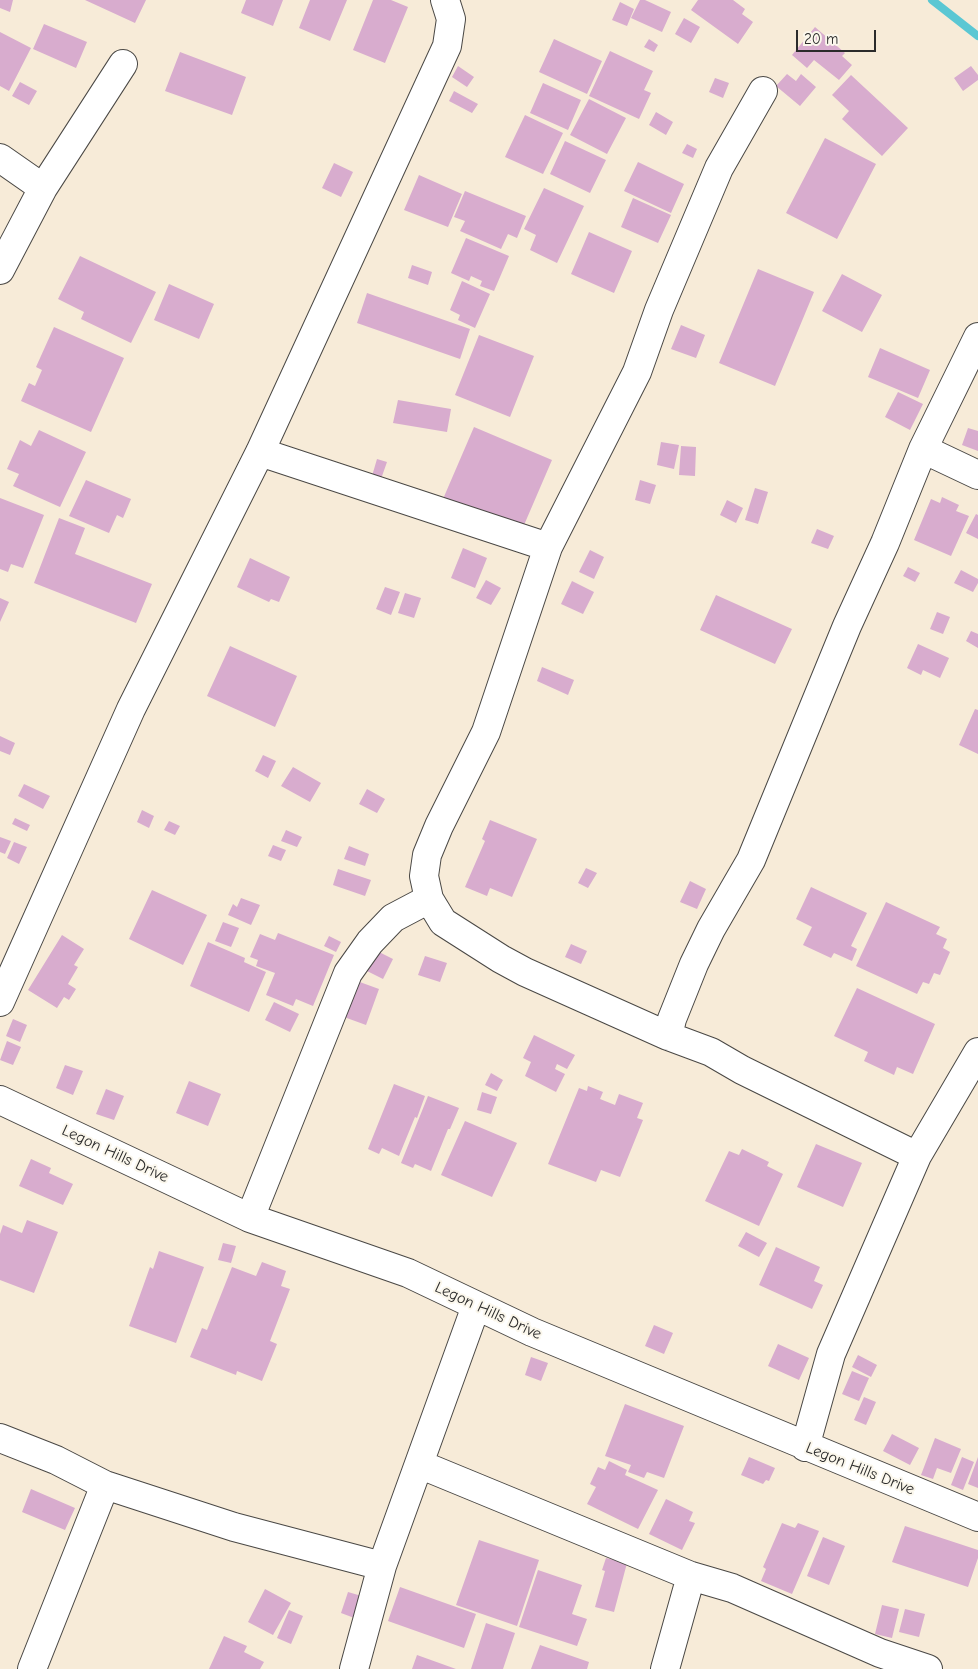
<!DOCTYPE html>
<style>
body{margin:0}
#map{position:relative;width:978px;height:1669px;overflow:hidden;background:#f7ebd8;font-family:"Comic Neue",sans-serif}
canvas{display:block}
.scale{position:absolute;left:796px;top:30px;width:80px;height:22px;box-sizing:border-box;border:2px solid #2b2b2b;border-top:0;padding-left:6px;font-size:15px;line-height:18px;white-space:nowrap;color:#2b2b2b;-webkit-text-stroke:4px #fbf7ec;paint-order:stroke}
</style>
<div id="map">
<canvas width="978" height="1669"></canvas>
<div class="scale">20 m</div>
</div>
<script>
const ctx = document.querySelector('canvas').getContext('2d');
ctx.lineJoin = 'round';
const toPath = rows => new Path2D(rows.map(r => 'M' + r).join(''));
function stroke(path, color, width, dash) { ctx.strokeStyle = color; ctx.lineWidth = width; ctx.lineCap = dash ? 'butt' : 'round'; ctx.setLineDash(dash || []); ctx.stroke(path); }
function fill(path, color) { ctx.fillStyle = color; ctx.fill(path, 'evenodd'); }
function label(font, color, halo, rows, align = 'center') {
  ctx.font = font + ' "Comic Neue",sans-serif'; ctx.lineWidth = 4; ctx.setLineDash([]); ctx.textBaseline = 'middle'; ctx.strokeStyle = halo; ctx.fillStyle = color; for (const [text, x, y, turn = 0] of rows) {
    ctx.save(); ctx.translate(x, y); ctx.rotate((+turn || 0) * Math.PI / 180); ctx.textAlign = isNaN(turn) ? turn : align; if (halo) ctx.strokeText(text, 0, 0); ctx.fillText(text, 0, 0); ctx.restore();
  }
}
stroke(toPath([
 [932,0,978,36]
]), '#5bc7d3', 8);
fill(toPath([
 [0,0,13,0,10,12,0,8],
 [85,0,146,0,135,23],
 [246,0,283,0,273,26,241,13],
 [310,0,347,0,330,41,299,28],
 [373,0,391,0,408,7,385,63,353,50],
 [640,0,645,0,671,12,662,32,631,18],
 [698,0,733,0,745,9,742,14,753,22,738,44,691,10],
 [620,2,634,9,627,26,612,20],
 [684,18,700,27,691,43,675,34],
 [44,24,87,42,76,68,33,49],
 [815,27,845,53,842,56,852,65,839,80,814,60,807,68,792,55],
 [0,32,31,48,9,91,0,86],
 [554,39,602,61,587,94,539,72],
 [649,39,658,45,654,52,644,47],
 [610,51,653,71,644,90,651,93,639,119,589,96],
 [180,52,246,77,232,115,165,91],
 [458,66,474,77,467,87,452,77],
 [971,66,978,75,978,80,963,91,954,78],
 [787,74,796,81,801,74,816,87,800,106,776,86],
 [851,75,908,128,882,156,842,119,849,111,832,95],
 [715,78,729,83,723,98,709,92],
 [20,82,37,91,29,105,12,96],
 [543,83,581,100,568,130,530,113],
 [454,91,478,104,472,113,449,101],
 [589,99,626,118,607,154,570,135],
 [656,112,673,122,666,135,649,125],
 [525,115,563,133,543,174,505,157],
 [825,138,876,164,837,239,786,213],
 [565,141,606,160,590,193,550,174],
 [687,144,697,149,693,158,682,153],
 [638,162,684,184,671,213,624,191],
 [334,163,353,172,341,197,322,188],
 [419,175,462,194,448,227,404,210],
 [544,188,584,206,557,263,530,250,536,235,524,229],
 [465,191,526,216,517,238,508,234,501,249,460,231,465,221,454,217],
 [633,198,671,215,658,243,621,227],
 [589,232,632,251,614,293,571,274],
 [466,238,509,256,494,291,480,286,482,281,471,276,469,281,451,273],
 [80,256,156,292,131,343,81,319,84,312,58,299],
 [412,265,432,272,428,285,408,278],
 [758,269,814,292,775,386,719,363],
 [842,274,882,295,862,332,822,311],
 [462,281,490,294,475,328,458,320,460,315,450,310],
 [169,284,214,304,199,339,154,320],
 [367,293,470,329,460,359,357,323],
 [681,325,705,335,696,358,671,349],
 [54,327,124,358,91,432,21,401,29,383,35,386,42,370,36,367],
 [479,335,534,356,510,417,455,395],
 [880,348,930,370,918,398,868,377],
 [898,392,923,404,910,430,885,417],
 [398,400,451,409,447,432,393,423],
 [474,427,552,460,521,532,443,499],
 [968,428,978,431,978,451,962,445],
 [39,430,86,452,60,507,13,486,19,474,7,469,20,440,31,446],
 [661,442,679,445,674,469,657,465],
 [681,446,696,447,695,476,679,475],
 [377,459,387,462,381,479,372,476],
 [86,480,131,499,123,518,117,515,109,533,69,516],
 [640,480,656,485,650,504,635,500],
 [755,488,768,492,758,524,745,520],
 [942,497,959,505,956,511,969,516,951,556,914,540,931,499,940,503],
 [0,498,44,515,23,568,11,564,8,572,0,569],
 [727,500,743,508,736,523,720,515],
 [976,514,978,515,978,539,966,533],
 [59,518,85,528,75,554,152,584,136,623,34,583],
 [817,529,834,536,828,549,811,543],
 [463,548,487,558,475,588,451,578],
 [590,550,604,557,594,579,579,572],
 [250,558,290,577,279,602,271,599,269,602,237,587],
 [908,567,920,573,915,582,903,576],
 [961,570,978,579,978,583,973,592,954,583],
 [486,580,501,588,491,605,476,598],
 [572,581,594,592,583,614,561,604],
 [385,587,400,592,391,615,376,609],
 [405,593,421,598,414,618,398,613],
 [716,595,792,629,775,664,700,630],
 [0,598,9,602,0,622],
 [937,612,950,617,943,634,930,629],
 [971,631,978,634,978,648,966,641],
 [918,644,949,658,940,678,923,670,921,675,907,668],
 [230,646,297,676,275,727,207,696],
 [542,667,574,680,568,695,537,681],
 [975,709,978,710,978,754,959,745],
 [0,736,15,743,10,755,0,751],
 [263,755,276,761,268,778,255,771],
 [293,767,321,783,310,802,281,786],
 [24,784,50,796,43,809,18,796],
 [367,789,385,799,377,813,359,804],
 [142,810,154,816,149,828,137,822],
 [15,818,30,825,27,831,12,824],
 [490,820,537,839,512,897,490,888,487,896,465,887,485,841,482,839],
 [169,821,180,826,175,835,164,830],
 [286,830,302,837,297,847,281,841],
 [0,837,11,841,5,854,0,852],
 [14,842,27,847,19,864,7,858],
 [273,845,286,850,281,861,268,856],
 [349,846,369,854,365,866,344,859],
 [586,868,597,873,588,888,578,883],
 [338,869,371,880,365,896,333,885],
 [690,881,706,889,697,909,680,902],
 [811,887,867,913,851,946,857,949,852,961,834,953,831,958,803,945,812,927,796,919],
 [152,890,207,915,183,965,129,939],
 [241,898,260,905,251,925,228,915,233,904,237,907],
 [886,902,940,927,936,934,947,939,943,948,950,952,940,975,934,973,929,984,923,982,917,994,856,966],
 [223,922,239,928,231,947,215,941],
 [278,933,334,955,313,1006,296,999,293,1006,266,995,275,973,256,966,258,960,250,957,260,934,275,940],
 [62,935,84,949,74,965,78,967,68,984,76,989,69,1000,64,997,57,1008,28,990],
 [329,936,341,942,336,952,324,946],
 [208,942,245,958,244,962,266,972,249,1012,190,986],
 [571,944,587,951,581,964,565,957],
 [369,947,393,959,383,979,359,967],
 [425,956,447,963,440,982,418,975],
 [357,981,379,989,366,1025,344,1017],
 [857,988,935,1024,913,1074,897,1067,894,1075,864,1061,868,1052,834,1036],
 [274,1002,299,1014,290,1032,265,1020],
 [13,1019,27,1025,20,1042,6,1036],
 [534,1035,575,1055,567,1069,557,1064,555,1069,565,1074,556,1092,525,1076,531,1062,523,1058],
 [7,1041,21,1047,13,1065,0,1060],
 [65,1065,83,1071,73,1095,56,1088],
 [491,1073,503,1080,497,1091,485,1085],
 [189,1081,221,1094,208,1126,176,1113],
 [394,1084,425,1096,417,1118,415,1117,399,1156,382,1148,379,1154,368,1149],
 [588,1086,603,1092,600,1099,615,1105,619,1094,643,1103,637,1118,643,1120,620,1177,601,1170,596,1182,548,1164,579,1088,587,1091],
 [106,1089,124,1096,114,1120,96,1114],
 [482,1092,497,1097,491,1114,477,1110],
 [428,1096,459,1108,450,1129,448,1129,431,1171,415,1164,413,1168,401,1163],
 [465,1121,517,1143,492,1197,441,1175],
 [816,1144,862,1163,843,1207,797,1187],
 [742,1149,769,1162,767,1166,783,1174,759,1226,705,1201,729,1151,739,1155],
 [31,1159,51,1168,49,1173,73,1184,63,1205,19,1186],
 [27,1220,58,1232,34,1293,0,1280,0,1234,3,1225,22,1233],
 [746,1232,767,1243,759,1257,738,1246],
 [223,1243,236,1246,231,1263,218,1260],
 [776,1247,820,1267,814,1281,823,1285,812,1309,759,1285],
 [159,1251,204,1267,176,1343,129,1326,150,1267,153,1269],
 [262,1262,286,1271,281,1286,290,1289,270,1341,277,1344,262,1381,237,1371,236,1375,190,1357,202,1328,207,1330,232,1267,256,1276],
 [654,1325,673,1333,664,1354,645,1346],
 [778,1344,809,1358,799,1380,768,1366],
 [858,1355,877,1365,871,1377,852,1367],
 [531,1357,548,1363,541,1381,525,1375],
 [852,1371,869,1378,859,1401,842,1394],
 [864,1397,876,1402,866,1425,854,1420],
 [625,1404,684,1426,664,1478,647,1472,644,1478,628,1472,631,1465,605,1456],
 [892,1434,919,1448,910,1465,883,1451],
 [935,1438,961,1449,951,1473,937,1468,933,1479,921,1475],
 [749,1457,775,1468,769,1481,766,1480,763,1484,741,1475],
 [962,1457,974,1462,963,1490,951,1485],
 [978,1457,978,1488,968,1484],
 [609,1461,627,1470,625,1475,658,1490,638,1529,587,1504,596,1487,590,1484,598,1467,605,1470],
 [31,1489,75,1508,65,1530,22,1512],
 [666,1499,693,1512,689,1521,695,1523,682,1550,649,1534],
 [782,1523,795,1528,798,1523,819,1531,792,1594,761,1581,766,1569,763,1567],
 [905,1526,978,1550,978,1558,968,1587,892,1562],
 [823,1537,845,1546,829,1585,807,1576],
 [479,1540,539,1560,517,1626,456,1605],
 [606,1558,627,1563,614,1612,595,1607,605,1571,602,1570],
 [538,1570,582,1585,572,1614,587,1619,577,1646,519,1627],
 [400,1587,476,1614,464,1648,388,1621],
 [265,1589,291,1603,273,1635,248,1622],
 [348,1592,365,1597,357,1619,341,1613],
 [882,1605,899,1609,892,1638,875,1634],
 [905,1609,925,1614,919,1637,899,1632],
 [289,1610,303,1616,291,1644,277,1638],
 [486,1623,515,1633,503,1669,471,1669],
 [224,1636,247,1646,244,1652,264,1662,260,1669,209,1669],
 [540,1645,589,1662,587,1669,531,1669],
 [417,1655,456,1669,412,1669]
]), '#d8acce');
const minor = toPath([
 [0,158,43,188],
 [0,270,43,188,123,64],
 [923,449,978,475],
 [260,452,548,547],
 [0,1002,131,709,260,452,447,46,451,19,445,0],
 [668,1036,525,972,501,959,443,922,429,899,424,876,427,855,439,826,486,732,548,547,637,372,659,310,719,168,763,91],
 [0,1100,250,1218,408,1273,532,1332,978,1517],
 [917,1156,742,1070,711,1052,668,1036,672,1019,694,964,711,929,751,860,847,626,885,543,923,449,978,337],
 [250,1218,348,973,370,942,393,918,429,899],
 [0,1438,56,1460,105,1485,234,1527,382,1566],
 [805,1447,831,1354,917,1156,978,1052],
 [419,1464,691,1576,732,1588,880,1653,928,1669],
 [32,1669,105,1485],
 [354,1669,382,1566,476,1306],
 [665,1669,691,1576]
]);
stroke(minor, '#4a4845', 30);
stroke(minor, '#fff', 28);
label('16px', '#2b2b2b', '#fbf7ec', [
 ["Legon Hills Drive",115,1154,25],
 ["Legon Hills Drive",488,1311,25],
 ["Legon Hills Drive",860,1469,22]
]);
</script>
